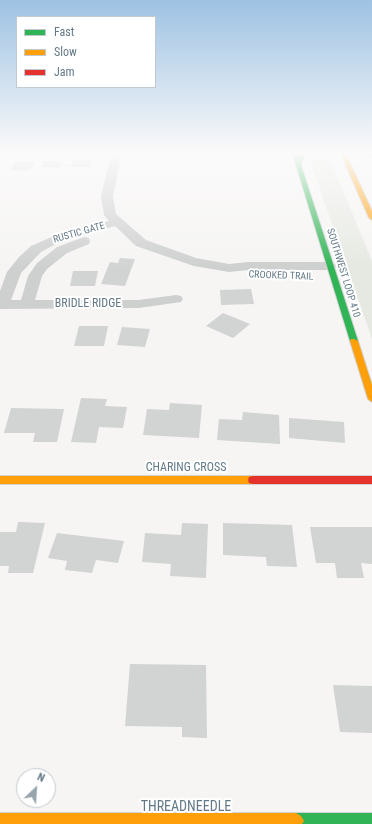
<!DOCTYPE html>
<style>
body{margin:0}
#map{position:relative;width:372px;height:824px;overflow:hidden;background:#f6f5f4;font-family:"Roboto Condensed",sans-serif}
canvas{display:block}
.legend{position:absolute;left:16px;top:16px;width:140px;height:72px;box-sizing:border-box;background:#fff;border:1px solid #c1c9cf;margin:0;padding:5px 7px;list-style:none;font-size:12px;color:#637987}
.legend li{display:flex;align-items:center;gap:8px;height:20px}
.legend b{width:20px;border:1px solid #c1c9cf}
.north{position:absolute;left:16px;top:768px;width:40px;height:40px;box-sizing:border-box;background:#fff;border:1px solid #c1c9cf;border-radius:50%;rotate:25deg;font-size:11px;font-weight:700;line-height:16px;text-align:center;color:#637987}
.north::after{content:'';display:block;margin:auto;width:14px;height:18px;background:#96a4ad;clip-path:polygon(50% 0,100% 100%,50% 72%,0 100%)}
</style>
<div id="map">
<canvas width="372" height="824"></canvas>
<ul class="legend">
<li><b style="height:5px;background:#30b455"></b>Fast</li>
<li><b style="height:5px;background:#ff9f0a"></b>Slow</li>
<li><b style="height:5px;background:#e5322d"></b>Jam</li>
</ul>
<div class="north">N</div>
</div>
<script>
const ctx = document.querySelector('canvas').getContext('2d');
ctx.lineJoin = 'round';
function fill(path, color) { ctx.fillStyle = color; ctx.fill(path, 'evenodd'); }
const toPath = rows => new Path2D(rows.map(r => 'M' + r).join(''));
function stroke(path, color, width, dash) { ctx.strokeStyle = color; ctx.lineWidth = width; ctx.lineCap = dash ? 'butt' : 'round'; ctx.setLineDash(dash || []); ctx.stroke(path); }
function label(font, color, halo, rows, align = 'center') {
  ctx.font = font + ' "Roboto Condensed",sans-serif'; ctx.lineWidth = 4; ctx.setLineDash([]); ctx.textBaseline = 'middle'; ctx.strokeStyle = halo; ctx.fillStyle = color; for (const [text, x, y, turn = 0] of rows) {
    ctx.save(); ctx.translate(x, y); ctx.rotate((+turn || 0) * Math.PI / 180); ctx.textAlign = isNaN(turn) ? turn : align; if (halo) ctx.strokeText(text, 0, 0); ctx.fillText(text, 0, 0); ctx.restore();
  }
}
fill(toPath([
 [307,152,327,152,372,261,372,339]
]), '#e6e9e2');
fill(toPath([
 [73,160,91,160,89,167,70,167],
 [16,161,35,162,29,170,10,170],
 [44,161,62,161,59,168,41,167],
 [120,258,135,259,125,286,101,284,110,262,118,263],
 [73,271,98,271,95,286,70,286],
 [251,289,254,304,221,305,220,290],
 [223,313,250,324,233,338,206,326],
 [79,326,108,326,104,346,74,346],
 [122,327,150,329,145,347,117,345],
 [81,398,107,399,105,406,127,407,123,428,99,427,96,443,71,442],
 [170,403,202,405,199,438,143,435,147,409,169,410],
 [11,408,64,409,57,442,33,442,35,433,4,433],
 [243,412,279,415,280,444,217,440,219,419,242,420],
 [289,418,344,422,345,443,289,438],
 [18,522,45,523,33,573,8,573,9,566,0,566,0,532,16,532],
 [182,523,208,524,206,578,170,576,171,564,142,562,145,533,181,535],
 [223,523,292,525,297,567,267,566,266,557,223,555],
 [310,527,372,527,372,564,361,563,364,578,337,578,335,563,316,563],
 [57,533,124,541,118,563,96,560,92,573,65,570,67,561,48,558],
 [130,664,206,665,207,738,182,737,182,727,125,726],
 [333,685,372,686,372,733,340,732]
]), '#d2d3d3');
const fast = toPath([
 [292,152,297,152,298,157,300,152,305,152,301,165,358,341,357,343,354,343,350,341,292,152],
 [368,152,372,152,372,158,370,157,368,152],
 [296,813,372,813,372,824,290,824,288,821,291,816,296,813]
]);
const slow = toPath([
 [340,152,345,152,372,211,372,220,369,218,340,152],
 [351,339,354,339,358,341,372,385,372,402,368,399,350,341,351,339],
 [0,476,253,476,257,477,258,480,257,483,253,484,0,484,0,476],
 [0,813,296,813,301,816,304,821,302,824,0,824,0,813]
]);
const jam = toPath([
 [253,476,372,476,372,484,253,484,249,483,248,480,249,477,253,476]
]);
stroke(fast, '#d1d2d4', 2);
stroke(slow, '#d1d2d4', 2);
stroke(jam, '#d1d2d4', 2);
fill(toPath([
 [112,152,122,152,113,196,116,214,146,240,196,258,229,264,248,262,329,262,334,263,336,266,334,269,329,270,248,270,229,272,194,266,136,246,115,226,73,238,54,245,41,252,21,273,11,300,21,300,28,276,37,263,57,247,84,237,89,238,90,241,89,244,67,253,47,269,42,276,35,300,139,300,176,295,181,296,183,299,181,302,139,308,0,309,0,291,7,272,19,257,31,246,63,232,109,221,104,215,101,196,112,152]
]), '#cecfcf');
fill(fast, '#30b455');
fill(slow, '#ff9f0a');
fill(jam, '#e5322d');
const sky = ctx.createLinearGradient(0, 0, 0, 268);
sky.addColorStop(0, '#9ec2e3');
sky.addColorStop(0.57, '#fbfafa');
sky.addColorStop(1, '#fbfafa00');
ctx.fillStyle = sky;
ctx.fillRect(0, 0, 372, 268);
label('10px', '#637987', '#fff', [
 ["RUSTIC GATE",79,233,-16],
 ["SOUTHWEST LOOP 410",343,273,73],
 ["CROOKED TRAIL",281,276,2]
]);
label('12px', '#637987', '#fff', [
 ["BRIDLE RIDGE",88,304],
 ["CHARING CROSS",186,468]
]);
label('14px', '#637987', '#fff', [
 ["THREADNEEDLE",186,807]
]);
</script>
